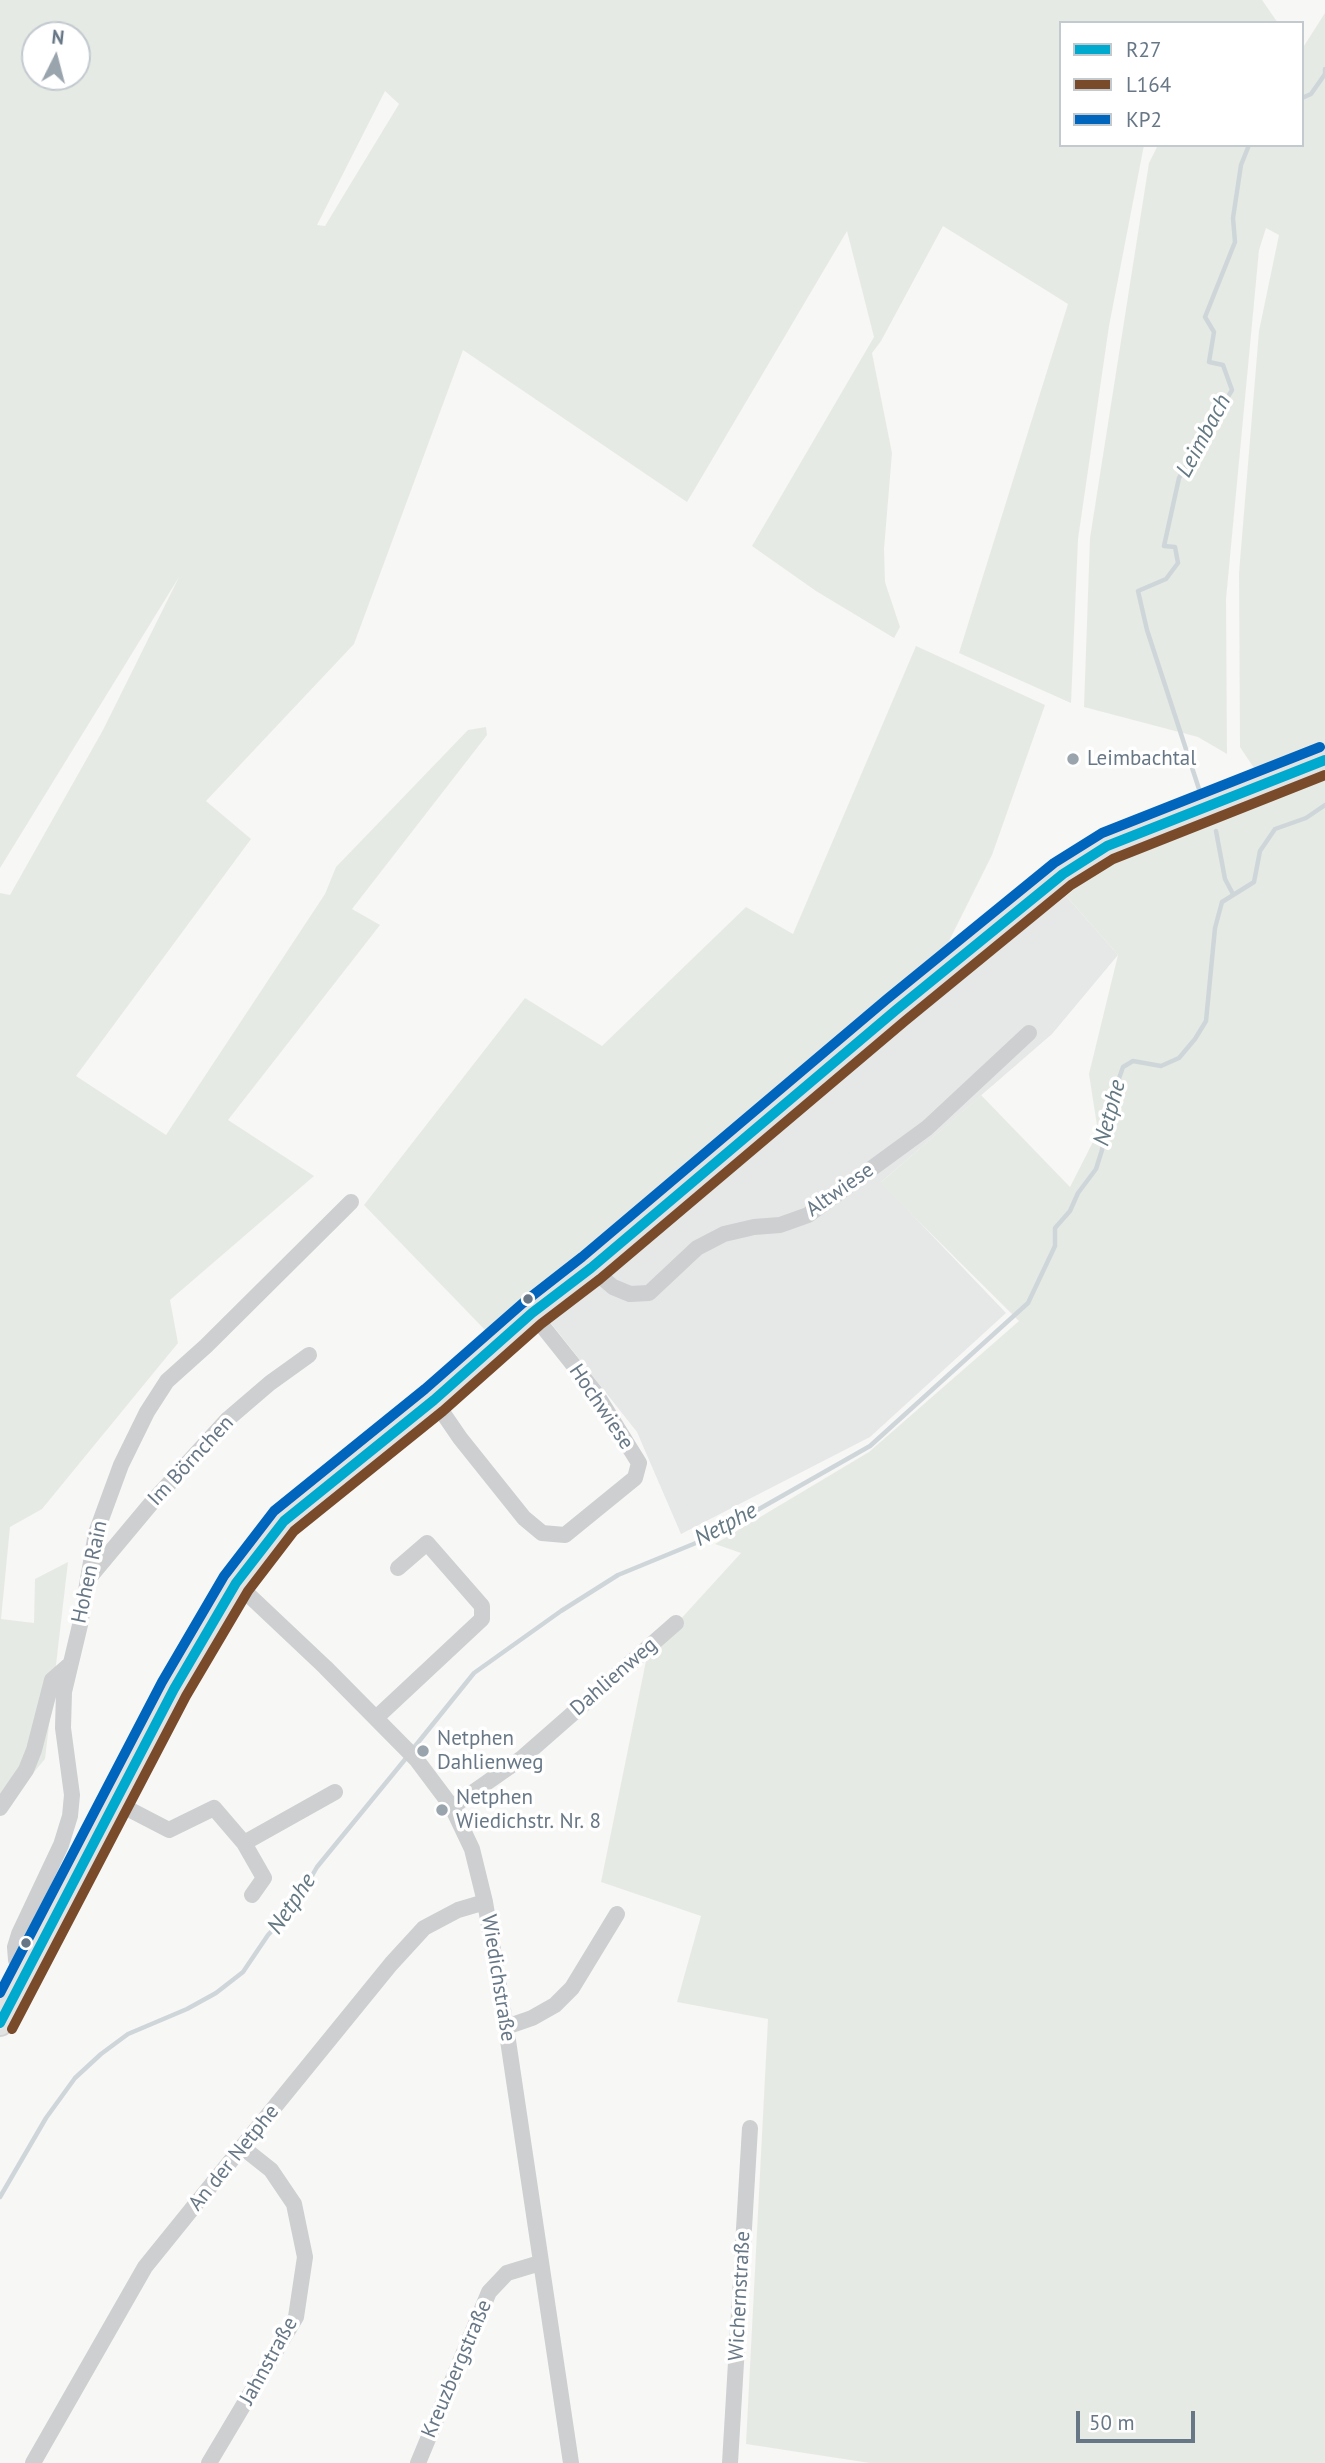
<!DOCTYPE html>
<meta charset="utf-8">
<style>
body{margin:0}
#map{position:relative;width:1325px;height:2463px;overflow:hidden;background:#f7f7f6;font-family:"PT Sans",sans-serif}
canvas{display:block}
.legend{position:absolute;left:1059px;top:21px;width:245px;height:126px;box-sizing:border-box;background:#fff;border:2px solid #c2c9cf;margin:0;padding:9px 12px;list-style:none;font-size:21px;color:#677786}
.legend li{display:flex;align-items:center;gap:14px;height:35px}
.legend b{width:35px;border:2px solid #c2c9cf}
.north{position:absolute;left:21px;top:21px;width:70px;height:70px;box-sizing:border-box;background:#fff;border:2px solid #c2c9cf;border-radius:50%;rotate:6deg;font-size:19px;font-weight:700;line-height:28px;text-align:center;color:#677786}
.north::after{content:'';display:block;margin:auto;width:24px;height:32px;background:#99a4ad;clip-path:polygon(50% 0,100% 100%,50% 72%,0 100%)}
.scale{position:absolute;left:1076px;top:2411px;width:119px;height:32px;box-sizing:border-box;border:4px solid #677786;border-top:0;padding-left:9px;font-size:21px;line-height:24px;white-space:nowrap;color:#677786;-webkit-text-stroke:5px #fff;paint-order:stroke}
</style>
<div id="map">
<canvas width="1325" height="2463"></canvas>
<ul class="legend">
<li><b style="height:9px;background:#00a9ce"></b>R27</li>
<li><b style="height:9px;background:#7a4b2a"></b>L164</li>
<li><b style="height:9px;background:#0065bd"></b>KP2</li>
</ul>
<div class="north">N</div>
<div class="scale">50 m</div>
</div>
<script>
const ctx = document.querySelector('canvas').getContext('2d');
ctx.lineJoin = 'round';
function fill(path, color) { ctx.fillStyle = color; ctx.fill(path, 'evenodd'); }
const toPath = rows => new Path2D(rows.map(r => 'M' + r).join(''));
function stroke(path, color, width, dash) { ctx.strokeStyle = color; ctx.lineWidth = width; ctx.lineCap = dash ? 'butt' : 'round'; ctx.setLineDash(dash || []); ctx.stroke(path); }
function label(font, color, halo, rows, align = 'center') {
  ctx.font = font + ' "PT Sans",sans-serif'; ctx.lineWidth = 7; ctx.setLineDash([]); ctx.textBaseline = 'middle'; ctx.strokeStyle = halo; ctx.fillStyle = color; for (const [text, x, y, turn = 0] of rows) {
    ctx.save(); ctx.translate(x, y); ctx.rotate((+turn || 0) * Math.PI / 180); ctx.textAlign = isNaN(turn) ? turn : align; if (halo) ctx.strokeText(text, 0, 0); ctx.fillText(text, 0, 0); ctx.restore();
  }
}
fill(toPath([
 [1066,896,1118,955,1052,1034,881,1182,1006,1313,870,1437,681,1534,637,1432,550,1322,777,1120]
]), '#e6e7e7');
fill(toPath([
 [0,0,1262,0,1278,23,1061,23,1061,145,1144,145,1109,326,1078,539,1071,703,959,653,1068,304,943,226,881,341,872,353,892,453,884,549,885,582,900,627,894,638,816,591,752,546,874,337,847,231,687,502,463,350,354,644,206,801,251,839,76,1076,166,1135,325,894,336,867,468,730,486,727,487,735,352,909,380,925,228,1120,314,1176,170,1300,178,1343,42,1509,10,1527,1,1619,34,1623,35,1579,68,1562,45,1759,3,1809,0,1807,0,893,10,895,103,730,179,577,0,868],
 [35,35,77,35,77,77,35,77],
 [385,91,399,104,325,226,317,225],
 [1325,13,1325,749,1258,774,1240,747,1239,573,1259,331,1279,235,1266,228,1259,250,1226,599,1227,754,1198,737,1084,707,1090,538,1149,163,1158,145,1302,145,1302,49],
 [916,646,1045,705,992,855,938,963,487,1332,364,1205,525,998,602,1046,746,907,793,934],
 [1325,772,1325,2463,870,2463,746,2444,768,2019,677,2002,701,1916,601,1882,647,1656,741,1553,715,1544,869,1452,1019,1321,880,1183,981,1095,1070,1187,1098,1132,1089,1074,1118,955,1066,896,1106,863,1212,815]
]), '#e6eae4');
stroke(toPath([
 [1302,98,1311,94,1325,74,1325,69],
 [1199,789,1147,630,1138,591,1166,579,1178,563,1175,547,1164,546,1179,478,1232,390,1223,365,1209,362,1214,332,1205,317,1235,242,1233,218,1241,165,1249,145],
 [1216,831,1225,879,1233,894],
 [412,1750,474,1673,561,1611,618,1575,708,1538,870,1446,1028,1303,1055,1246,1055,1228,1070,1211,1078,1193,1096,1169,1102,1150,1105,1118,1123,1067,1133,1061,1161,1066,1179,1058,1195,1039,1206,1021,1215,928,1222,902,1254,882,1260,851,1275,829,1306,818,1325,805],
 [0,2197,46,2118,75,2078,101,2054,128,2034,187,2009,216,1993,243,1972,268,1935,294,1907,317,1867,407,1757]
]), '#cfd6d9', 4.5);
const primary = toPath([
 [0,2023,174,1689,236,1583,284,1521,434,1400,532,1313,591,1268,896,1010,1063,874,1107,846,1325,760]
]);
stroke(primary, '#d3d4d4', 28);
stroke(toPath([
 [591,1268,613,1287,630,1294,649,1293,697,1248,724,1234,754,1227,780,1225,808,1215,927,1128,1029,1033],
 [434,1400,460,1438,524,1518,542,1533,565,1535,635,1478,639,1463,595,1392,532,1313],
 [88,1579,154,1500,228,1419,270,1383,309,1355],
 [236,1583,325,1667,416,1759,452,1807,472,1849,485,1902,506,2027,571,2463],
 [376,1718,482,1619,482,1606,427,1543,398,1568],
 [115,1802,169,1830,214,1808,244,1843,264,1878,252,1895],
 [452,1807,522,1758,676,1623],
 [0,1808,26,1770,34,1750,52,1680,68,1666],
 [244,1843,335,1792],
 [23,1977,16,1960,15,1947,19,1934,61,1845,70,1816,72,1795,63,1728,64,1692,80,1625,96,1533,121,1465,147,1412,167,1381,206,1346,351,1202],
 [506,2027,532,2018,555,2005,572,1988,617,1914],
 [33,2463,145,2267,242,2147,391,1964,424,1928,458,1910,485,1902],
 [209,2463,296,2317,305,2257,294,2204,271,2170,242,2147],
 [418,2463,489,2292,507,2273,540,2263],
 [730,2463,750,2128]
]), '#cdcfd0', 16);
stroke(primary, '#e1e2e2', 24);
stroke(toPath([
 [0,2023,174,1689,236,1583,284,1521,434,1400,532,1313,591,1268,896,1010,1063,874,1107,846,1325,760]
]), '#00a9ce', 10);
stroke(toPath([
 [12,2029,186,1696,248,1591,294,1531,443,1411,541,1324,600,1279,905,1021,1071,885,1113,859,1325,775]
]), '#7a4b2a', 10);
stroke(toPath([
 [0,1993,162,1682,224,1576,274,1511,425,1389,523,1303,582,1257,887,999,1054,863,1102,833,1320,747]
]), '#0065bd', 10);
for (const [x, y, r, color] of [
 [1073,759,7,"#99a4ad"],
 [528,1299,6,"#677786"],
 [423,1751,7,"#99a4ad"],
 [442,1810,7,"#99a4ad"],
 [26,1943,6,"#677786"]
]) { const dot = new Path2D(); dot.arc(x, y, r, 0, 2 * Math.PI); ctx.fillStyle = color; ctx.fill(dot); stroke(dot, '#fff', 2.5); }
label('21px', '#677786', '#fff', [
 ["Leimbachtal",1087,759],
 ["Netphen",437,1739],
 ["Dahlienweg",437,1763],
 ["Netphen",456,1798],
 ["Wiedichstr. Nr. 8",456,1822]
], 'left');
label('21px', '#677786', '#fff', [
 ["Altwiese",840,1190,-35],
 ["Hochwiese",601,1407,56],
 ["Im Börnchen",191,1461,-47],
 ["Hohen Rain",90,1572,-78],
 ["Dahlienweg",614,1677,-41],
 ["Wiedichstraße",498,1978,81],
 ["An der Netphe",234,2158,-51],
 ["Wichernstraße",740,2296,-87],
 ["Jahnstraße",269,2361,-61],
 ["Kreuzbergstraße",457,2369,-67]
]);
label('italic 23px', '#637882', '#fff', [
 ["Leimbach",1204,436,-62],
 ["Netphe",1110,1113,-75],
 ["Netphe",726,1525,-28],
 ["Netphe",292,1904,-56]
]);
</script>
